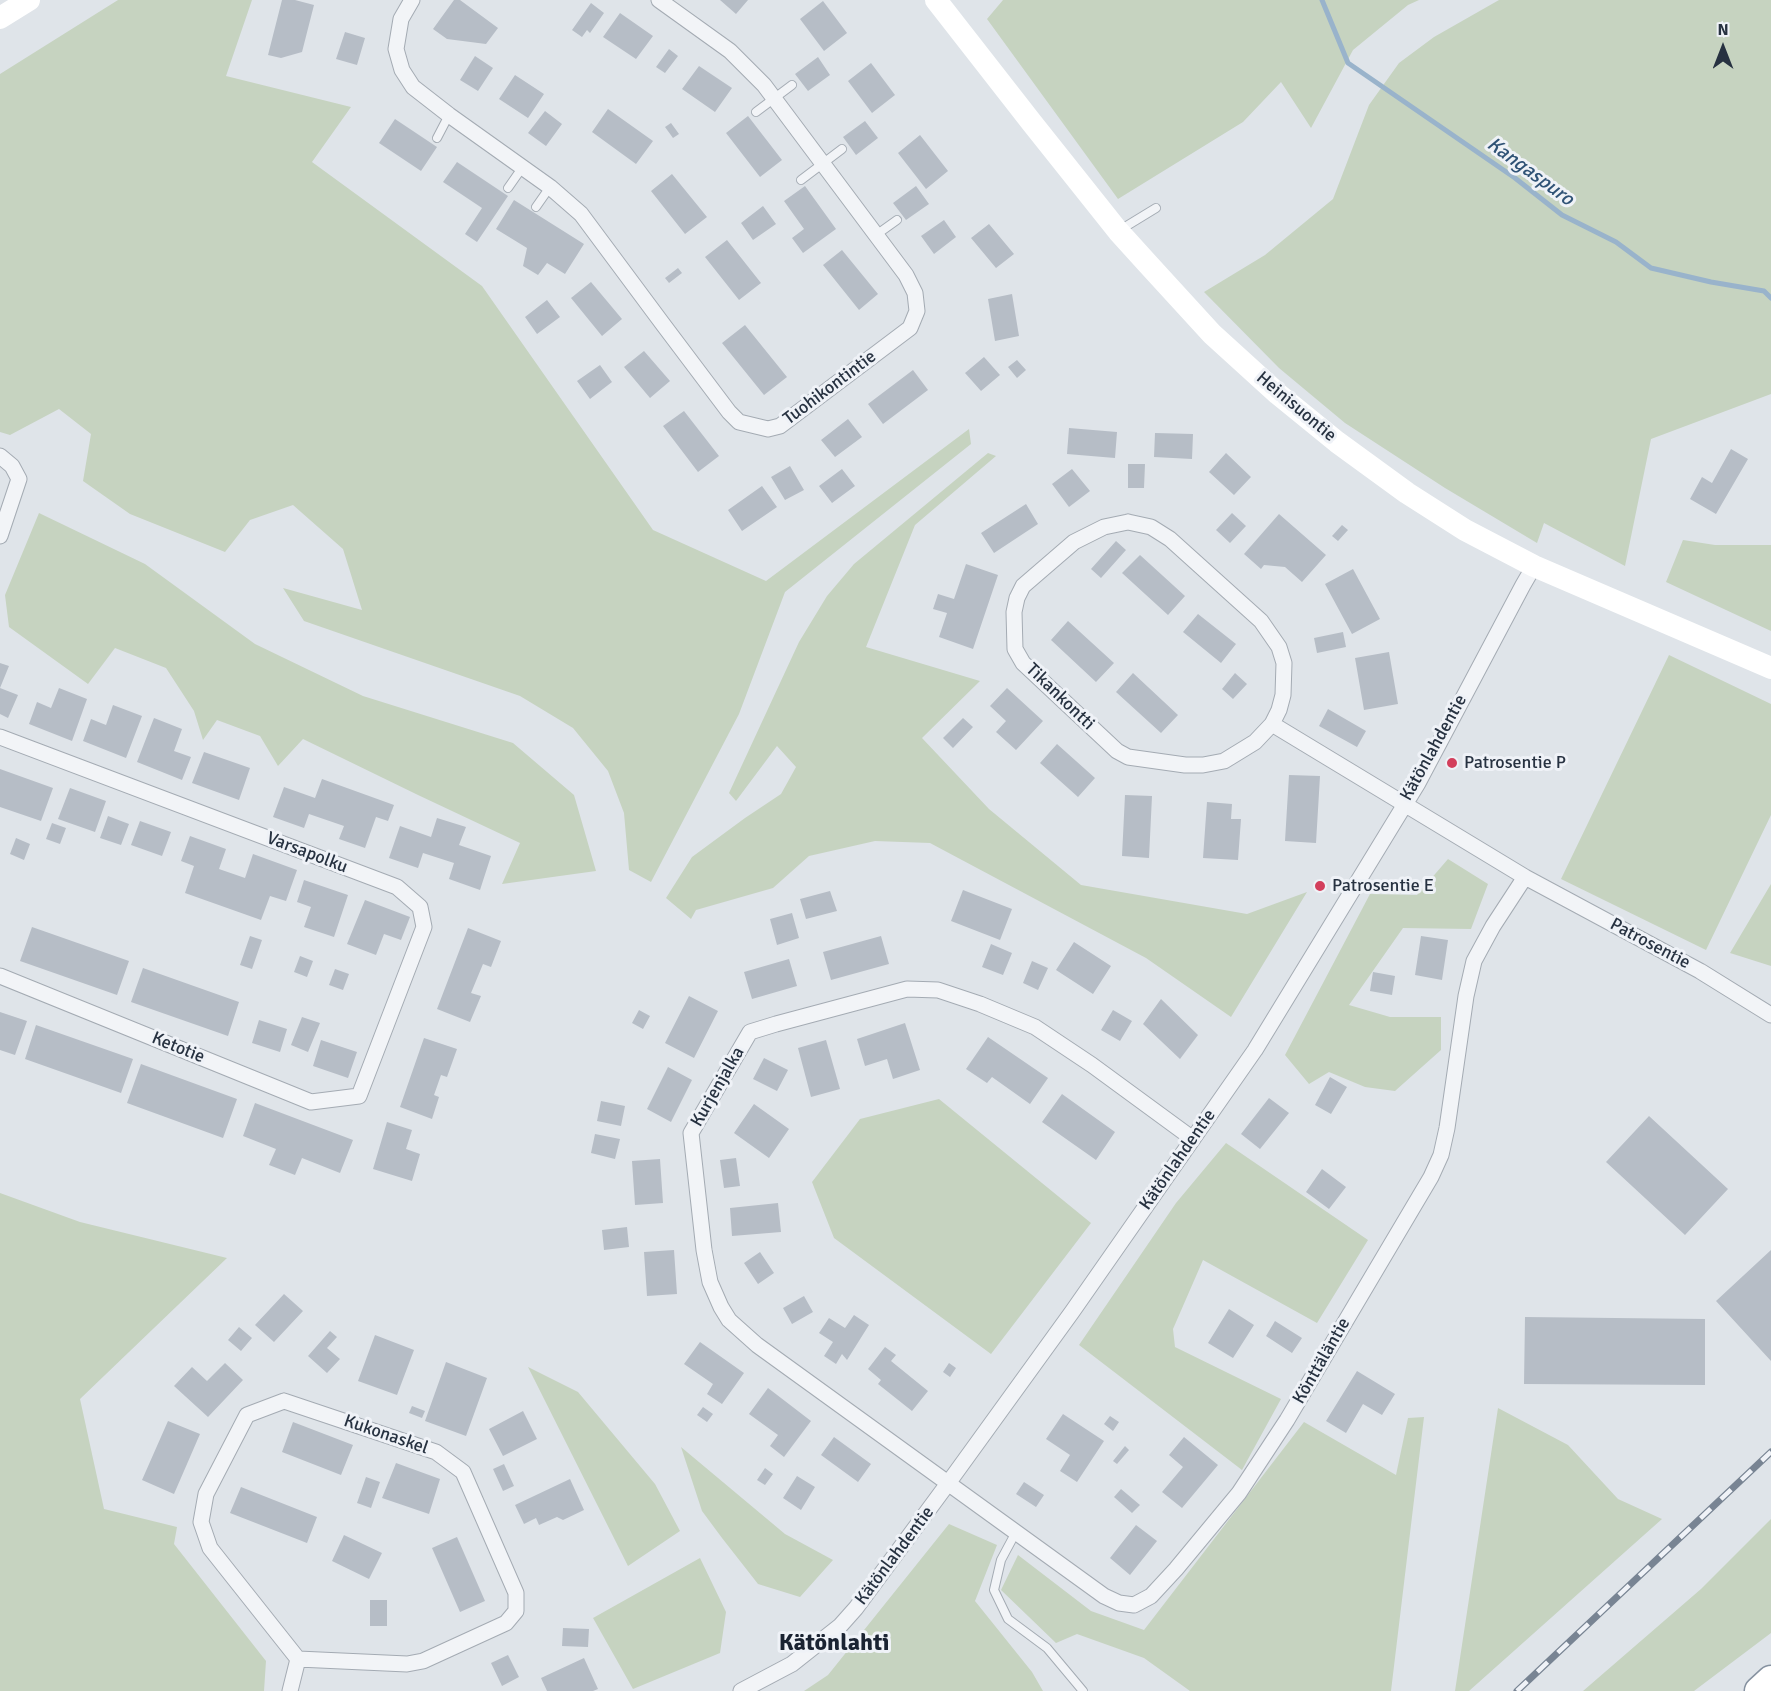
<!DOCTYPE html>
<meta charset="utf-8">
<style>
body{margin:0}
#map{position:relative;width:1771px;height:1691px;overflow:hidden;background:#dfe4e9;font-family:Signika,sans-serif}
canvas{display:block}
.north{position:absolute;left:1693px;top:18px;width:60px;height:60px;-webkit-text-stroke:4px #eff2f7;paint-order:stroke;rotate:0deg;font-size:16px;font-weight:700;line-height:24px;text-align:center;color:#273241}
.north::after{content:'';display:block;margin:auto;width:21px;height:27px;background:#273241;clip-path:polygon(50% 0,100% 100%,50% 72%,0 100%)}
</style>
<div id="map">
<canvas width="1771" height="1691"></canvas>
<div class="north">N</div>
</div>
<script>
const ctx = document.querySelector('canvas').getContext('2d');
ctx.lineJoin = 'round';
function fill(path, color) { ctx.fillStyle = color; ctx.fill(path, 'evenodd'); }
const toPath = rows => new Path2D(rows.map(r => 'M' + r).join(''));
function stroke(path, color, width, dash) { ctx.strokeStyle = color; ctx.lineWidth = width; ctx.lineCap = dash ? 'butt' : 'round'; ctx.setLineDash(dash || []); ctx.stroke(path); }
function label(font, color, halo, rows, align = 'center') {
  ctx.font = font + ' Signika,sans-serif'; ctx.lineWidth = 6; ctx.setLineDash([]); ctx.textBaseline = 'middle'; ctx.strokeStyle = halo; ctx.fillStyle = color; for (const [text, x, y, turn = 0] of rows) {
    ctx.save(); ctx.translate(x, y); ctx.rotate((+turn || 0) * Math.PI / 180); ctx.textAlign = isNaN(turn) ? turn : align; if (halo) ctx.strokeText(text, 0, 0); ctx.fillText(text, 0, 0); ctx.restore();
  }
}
fill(toPath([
 [118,0,252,0,226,76,351,107,312,162,482,286,653,530,766,581,969,429,971,444,785,592,739,714,651,882,629,870,624,813,608,771,573,728,520,696,304,621,283,588,362,610,343,549,293,505,250,520,225,552,130,514,83,481,91,434,59,409,10,435,0,432,0,74],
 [1003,0,1419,0,1408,5,1353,50,1311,128,1281,82,1243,122,1118,199,987,19],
 [1499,0,1771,0,1771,394,1651,439,1625,566,1544,523,1537,543,1445,488,1345,423,1279,368,1204,292,1265,255,1333,199,1369,105,1399,63,1434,37],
 [988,453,996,456,915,525,866,647,980,681,922,738,989,809,1081,885,1247,914,1307,892,1231,1017,1146,958,930,843,875,841,809,856,773,888,696,910,691,919,666,898,692,857,745,818,781,794,796,767,777,746,736,801,729,793,799,642,827,596,854,564],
 [39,513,145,564,255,644,363,696,513,743,574,795,596,871,502,884,520,843,418,795,303,739,278,766,260,736,217,720,203,740,194,711,166,668,115,648,88,684,9,627,5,595],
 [1683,540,1715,545,1771,545,1771,631,1666,582],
 [1669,655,1771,704,1771,815,1706,950,1561,879],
 [1448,859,1488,884,1471,929,1403,928,1349,1005,1390,1017,1441,1017,1441,1050,1395,1091,1365,1087,1329,1072,1309,1084,1285,1055,1370,894,1417,895],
 [1771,884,1771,966,1730,953],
 [939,1099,1091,1223,991,1354,834,1238,812,1182,860,1119],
 [1226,1143,1368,1240,1317,1323,1203,1260,1173,1329,1175,1347,1281,1399,1242,1470,1079,1345,1176,1203],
 [0,1193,80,1222,227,1258,80,1399,104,1509,177,1527,174,1544,266,1661,264,1691,0,1691],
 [528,1367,578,1392,655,1484,680,1531,628,1566],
 [1498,1408,1568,1445,1618,1499,1662,1519,1469,1691,1455,1691],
 [1424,1417,1391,1691,1190,1691,1144,1658,1077,1634,1056,1643,1001,1590,1018,1555,1091,1611,1144,1630,1304,1422,1396,1475,1408,1418],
 [681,1447,785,1534,833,1560,800,1597,758,1584,722,1538,702,1511],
 [1771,1519,1771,1633,1694,1691,1583,1691,1701,1589],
 [949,1524,997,1545,975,1601,1032,1672,1043,1691,804,1691,828,1675],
 [700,1558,726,1612,720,1653,633,1689,593,1618]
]), '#c6d3c0');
stroke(toPath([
 [1322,0,1348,63,1515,178,1562,215,1616,242,1651,268,1711,282,1764,291,1771,298]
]), '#99b3cb', 5);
fill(toPath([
 [282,0,295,0,314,5,302,52,281,58,268,55],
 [454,0,460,0,498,28,486,44,447,39,433,29],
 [720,0,748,0,736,14],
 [823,1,847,33,824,51,800,19],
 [591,3,604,13,590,33,587,30,582,37,572,30],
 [620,13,653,36,636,59,603,37],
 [345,32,365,38,357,65,336,59],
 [669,49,678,56,665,73,656,67],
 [475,56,493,68,478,91,460,80],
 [818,57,830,75,808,91,795,74],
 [871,63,895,95,872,113,848,81],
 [699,66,732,88,715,112,682,89],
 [515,75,544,94,528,118,499,99],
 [608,109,653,141,636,164,592,132],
 [545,111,562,124,546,146,528,133],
 [748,116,782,160,760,177,726,133],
 [395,119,437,147,421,171,379,143],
 [865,121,878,138,856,155,843,137],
 [671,123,679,134,673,138,665,127],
 [920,135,948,171,926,189,898,153],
 [457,162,508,196,477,242,465,234,482,208,443,182],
 [672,174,707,217,685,234,651,191],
 [805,186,836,229,803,253,792,238,804,229,784,201],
 [916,186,929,204,906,220,893,203],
 [514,200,584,244,565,274,547,263,538,275,523,266,527,248,496,229],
 [763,206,776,224,753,240,741,223],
 [944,220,956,237,934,254,921,236],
 [989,224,1014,254,996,268,971,238],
 [727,240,761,283,739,300,705,257],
 [842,250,878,294,859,310,823,265],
 [678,268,682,273,669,283,665,278],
 [591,282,622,319,602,336,571,298],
 [1012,294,1019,336,995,341,988,299],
 [547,300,560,317,537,334,525,317],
 [745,325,787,377,764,395,722,343],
 [644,351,670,381,650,398,624,367],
 [984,357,1000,375,981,391,965,373],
 [1017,360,1026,370,1017,378,1008,367],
 [600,365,612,382,590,399,577,381],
 [913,370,928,390,883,424,868,404],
 [684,411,719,456,698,472,663,426],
 [848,419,862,437,835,457,821,440],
 [1069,428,1117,432,1115,458,1067,454],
 [1155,433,1193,434,1192,459,1154,457],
 [1731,449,1748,459,1716,514,1690,499,1702,477,1712,483],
 [1226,453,1251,477,1234,495,1209,472],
 [1128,464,1145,464,1144,488,1128,488],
 [790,466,804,490,785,500,771,477],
 [842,469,855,486,832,503,819,486],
 [1072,469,1090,491,1069,507,1052,484],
 [762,486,777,507,742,531,728,510],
 [1026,504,1038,524,994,553,981,533],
 [1232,513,1246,526,1230,543,1216,530],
 [1279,514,1326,555,1302,582,1285,567,1264,565,1261,569,1244,554],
 [1342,525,1348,530,1338,541,1332,536],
 [1116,541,1126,550,1101,578,1091,569],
 [1140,555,1185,596,1168,615,1122,573],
 [966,564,998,575,973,649,939,637,947,613,933,609,938,594,954,599],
 [1353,569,1380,619,1352,634,1325,584],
 [1198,614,1236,644,1221,663,1183,632],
 [1068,621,1114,663,1096,682,1051,640],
 [1343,632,1346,647,1317,653,1314,638],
 [1389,652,1398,704,1364,710,1355,658],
 [0,663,9,666,0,688,18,695,8,718,0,714],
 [1133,673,1178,715,1161,733,1116,692],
 [1235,673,1247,684,1233,699,1222,689],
 [59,688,87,699,72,741,29,724,37,702,51,708],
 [1007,688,1043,721,1016,750,996,732,1006,721,990,706],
 [113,705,142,716,126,758,83,741,91,719,106,725],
 [1328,709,1366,731,1357,747,1319,726],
 [154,718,182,729,174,751,191,757,182,780,137,762],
 [963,718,973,727,953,748,943,738],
 [1057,744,1095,778,1078,797,1040,763],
 [204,752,250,768,239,800,192,783],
 [0,769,53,788,41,821,0,807],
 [1289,775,1320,776,1316,843,1285,841],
 [322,779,394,805,388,821,376,817,365,848,339,839,344,826,309,814,304,828,273,817,284,787,315,798],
 [70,788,106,801,95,832,58,819],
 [1125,795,1152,796,1149,858,1122,856],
 [1207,802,1232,804,1231,819,1241,819,1238,860,1203,858],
 [108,816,129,824,121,845,100,838],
 [437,818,466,827,459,845,491,856,480,890,449,879,454,863,423,853,418,868,389,858,400,826,431,837],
 [140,821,171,832,162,856,131,845],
 [52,823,66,828,60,844,46,839],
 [190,836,226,849,219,869,245,878,253,854,297,870,286,901,270,896,261,920,185,893,194,866,181,861],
 [16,838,30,844,24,860,10,854],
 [304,880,348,895,334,937,304,927,311,907,297,902],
 [963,890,1012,909,1000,940,951,921],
 [830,891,837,911,806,919,800,899],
 [365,900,410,917,401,940,384,934,376,955,347,944],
 [792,913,799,938,777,945,770,919],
 [32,927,129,961,117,995,20,961],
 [468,928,501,941,491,967,483,964,471,993,481,996,470,1022,437,1009],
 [250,936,262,940,252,969,240,965],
 [881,936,889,964,831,980,823,952],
 [1421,936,1448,940,1442,980,1415,975],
 [1074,942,1111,966,1093,994,1056,970],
 [991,944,1012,953,1003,975,982,967],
 [300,956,313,961,307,977,294,972],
 [789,959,797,986,752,999,744,972],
 [1032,961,1048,968,1038,990,1023,983],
 [143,968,239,1002,228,1036,131,1002],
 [335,969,349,974,343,990,329,985],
 [1373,972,1395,976,1392,995,1370,991],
 [689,996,718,1011,694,1058,665,1043],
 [1161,999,1198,1035,1180,1059,1143,1024],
 [639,1010,650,1016,643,1029,632,1023],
 [1113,1010,1132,1021,1120,1041,1101,1030],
 [0,1012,27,1021,15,1055,0,1050],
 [302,1017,320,1023,308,1052,291,1045],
 [259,1020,287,1029,280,1052,252,1043],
 [905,1023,920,1070,893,1079,887,1059,865,1066,857,1039],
 [36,1025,133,1059,121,1093,25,1059],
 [988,1037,1048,1078,1030,1104,992,1077,987,1083,966,1069],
 [424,1038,457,1049,447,1077,441,1075,434,1095,439,1097,432,1119,400,1107],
 [321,1040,357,1052,348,1078,313,1066],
 [826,1040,840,1089,811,1097,798,1048],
 [764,1058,788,1070,777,1091,753,1079],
 [141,1064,237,1099,223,1138,127,1103],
 [668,1067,692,1080,671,1122,647,1109],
 [1330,1077,1347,1087,1331,1114,1315,1105],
 [1062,1094,1115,1132,1096,1160,1042,1122],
 [1269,1098,1289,1113,1260,1149,1241,1134],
 [601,1101,625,1106,621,1126,597,1121],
 [255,1103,353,1140,340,1173,302,1158,295,1175,269,1165,276,1149,243,1136],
 [754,1104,789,1129,769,1158,734,1133],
 [1649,1116,1728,1189,1685,1235,1606,1162],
 [387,1122,412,1130,406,1149,420,1154,412,1181,373,1169],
 [595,1134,620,1139,615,1159,591,1153],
 [736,1158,740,1186,724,1188,720,1160],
 [660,1159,663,1203,635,1205,632,1161],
 [1322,1169,1346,1187,1329,1209,1306,1192],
 [778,1203,781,1232,732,1236,730,1208],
 [627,1227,629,1247,604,1250,602,1230],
 [674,1250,677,1294,647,1296,644,1252],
 [1771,1250,1771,1361,1716,1301],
 [760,1252,774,1273,758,1284,744,1263],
 [284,1294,303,1311,274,1342,255,1325],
 [804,1296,813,1312,792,1324,783,1308],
 [1229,1309,1254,1325,1233,1358,1208,1343],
 [854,1315,869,1325,847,1360,842,1354,836,1364,824,1356,833,1342,819,1333,829,1318,845,1328],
 [1525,1317,1705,1319,1705,1385,1524,1384],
 [1275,1321,1302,1338,1292,1353,1266,1336],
 [239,1327,252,1338,241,1351,228,1340],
 [330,1331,337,1337,327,1348,340,1359,327,1373,308,1356],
 [375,1335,414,1350,397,1395,358,1381],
 [700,1342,744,1373,722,1404,707,1394,713,1384,684,1364],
 [885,1347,896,1355,891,1361,928,1391,912,1411,878,1384,881,1380,868,1369],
 [446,1362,487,1378,466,1436,425,1421],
 [225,1363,243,1380,208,1417,174,1386,192,1367,207,1381],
 [949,1363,956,1368,950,1377,943,1372],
 [1357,1371,1395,1394,1382,1415,1363,1404,1346,1433,1326,1421],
 [768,1388,811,1421,784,1457,770,1446,778,1435,749,1414],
 [412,1406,425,1411,422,1418,409,1413],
 [703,1407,713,1414,707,1422,697,1415],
 [523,1411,537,1439,503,1456,489,1429],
 [1063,1414,1104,1441,1077,1482,1060,1471,1070,1455,1046,1439],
 [1110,1416,1119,1422,1113,1431,1104,1424],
 [168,1421,200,1434,174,1494,142,1480],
 [293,1422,353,1445,341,1475,282,1452],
 [834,1437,871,1464,858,1482,821,1455],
 [1184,1437,1218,1465,1182,1508,1162,1492,1183,1467,1169,1455],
 [1125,1446,1129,1450,1117,1464,1113,1461],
 [396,1463,440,1479,429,1514,382,1498],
 [504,1464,514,1486,503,1491,493,1469],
 [765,1468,773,1474,765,1485,757,1480],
 [797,1476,815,1487,801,1510,783,1498],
 [366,1477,380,1482,371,1508,357,1503],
 [570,1479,584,1510,563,1520,557,1517,539,1525,536,1518,524,1524,515,1505],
 [1024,1482,1044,1495,1036,1507,1016,1494],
 [241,1487,317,1517,307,1543,230,1513],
 [1121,1489,1140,1505,1132,1513,1114,1497],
 [1136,1525,1157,1541,1130,1575,1110,1558],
 [344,1535,382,1553,369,1579,332,1561],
 [457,1537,485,1601,460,1612,432,1548],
 [370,1600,387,1600,387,1626,370,1626],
 [563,1628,589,1629,588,1647,562,1646],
 [508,1655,519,1677,502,1686,491,1663],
 [584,1658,598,1689,593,1691,547,1691,541,1678]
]), '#b6bdc6');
const lane = toPath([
 [756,112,792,85],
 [437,138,449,115],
 [801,180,842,149],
 [508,188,522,168],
 [536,207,550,187],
 [1120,230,1156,208],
 [876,235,897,220],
 [1016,1532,1001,1560,994,1590,1008,1619,1047,1648,1083,1691]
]);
const street = toPath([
 [412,0,401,19,396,49,402,70,413,87,449,115,550,187,581,214,662,323,729,412,739,422,768,429,780,426,910,328,917,311,915,293,906,275,764,85,730,51,659,0],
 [0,456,12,466,19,479,0,536],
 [1128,522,1151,527,1170,539,1261,621,1279,647,1284,663,1283,695,1279,710,1272,724,1255,742,1224,761,1203,765,1185,765,1128,757,1117,751,1023,663,1015,649,1014,612,1017,598,1023,586,1074,542,1104,527,1128,522],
 [1272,724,1525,877,1700,971,1771,1015],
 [0,737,397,887,420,907,424,927,359,1096,311,1102,0,976],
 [1193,1139,1092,1065,1035,1027,980,1004,938,990,907,989,776,1024,750,1032,691,1133,704,1250,710,1282,721,1307,729,1320,757,1345,1104,1596,1119,1603,1134,1605,1151,1596,1176,1569,1239,1493,1287,1420,1431,1177,1441,1155,1447,1128,1466,996,1474,961,1493,926,1525,877],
 [284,1401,436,1452,463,1472,516,1593,516,1611,506,1623,423,1661,407,1664,298,1659,210,1548,201,1522,206,1494,247,1415,284,1401],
 [290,1691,298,1659],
 [741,1691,792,1664,840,1626,856,1608,949,1482,1072,1312,1255,1050,1418,783,1523,585,1534,566]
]);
const highway = toPath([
 [1759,1691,1771,1680]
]);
stroke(lane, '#a4abb3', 10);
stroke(street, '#a4abb3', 17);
stroke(highway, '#8692a0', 31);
stroke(lane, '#f2f4f7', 8);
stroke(street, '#f2f4f7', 15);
stroke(toPath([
 [936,0,1032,123,1118,231,1147,263,1212,334,1278,394,1337,442,1407,493,1465,530,1534,566,1771,668],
 [0,18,29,0]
]), '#fff', 22);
stroke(highway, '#fff', 28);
const rail = toPath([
 [1517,1691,1771,1452]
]);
stroke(rail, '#788493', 7);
stroke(rail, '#eff2f7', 4.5, [14]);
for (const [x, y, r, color] of [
 [1452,763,6,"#d33f5c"],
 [1320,886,6,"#d33f5c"]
]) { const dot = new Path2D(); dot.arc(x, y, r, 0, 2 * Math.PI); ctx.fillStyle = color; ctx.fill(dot); stroke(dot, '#eff2f7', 2); }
label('18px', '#273241', '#eff2f7', [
 ["Tuohikontintie",830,388,-37],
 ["Heinisuontie",1296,407,40],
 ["Tikankontti",1060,697,44],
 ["Kätönlahdentie",1434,748,-61],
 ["Varsapolku",307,853,21],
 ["Patrosentie",1650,944,28],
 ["Ketotie",178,1048,22],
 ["Kurjenjalka",718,1087,-60],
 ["Kätönlahdentie",1178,1160,-55],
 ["Könttäläntie",1322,1361,-60],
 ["Kukonaskel",386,1435,19],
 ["Kätönlahdentie",895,1556,-53]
]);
label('18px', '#273241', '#eff2f7', [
 ["Patrosentie P",1464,763],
 ["Patrosentie E",1332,886]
], 'left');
label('italic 20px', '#305376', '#eff2f7', [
 ["Kangaspuro",1530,172,36]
]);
label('bold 24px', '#1a2332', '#eff2f7', [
 ["Kätönlahti",834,1644]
]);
</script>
